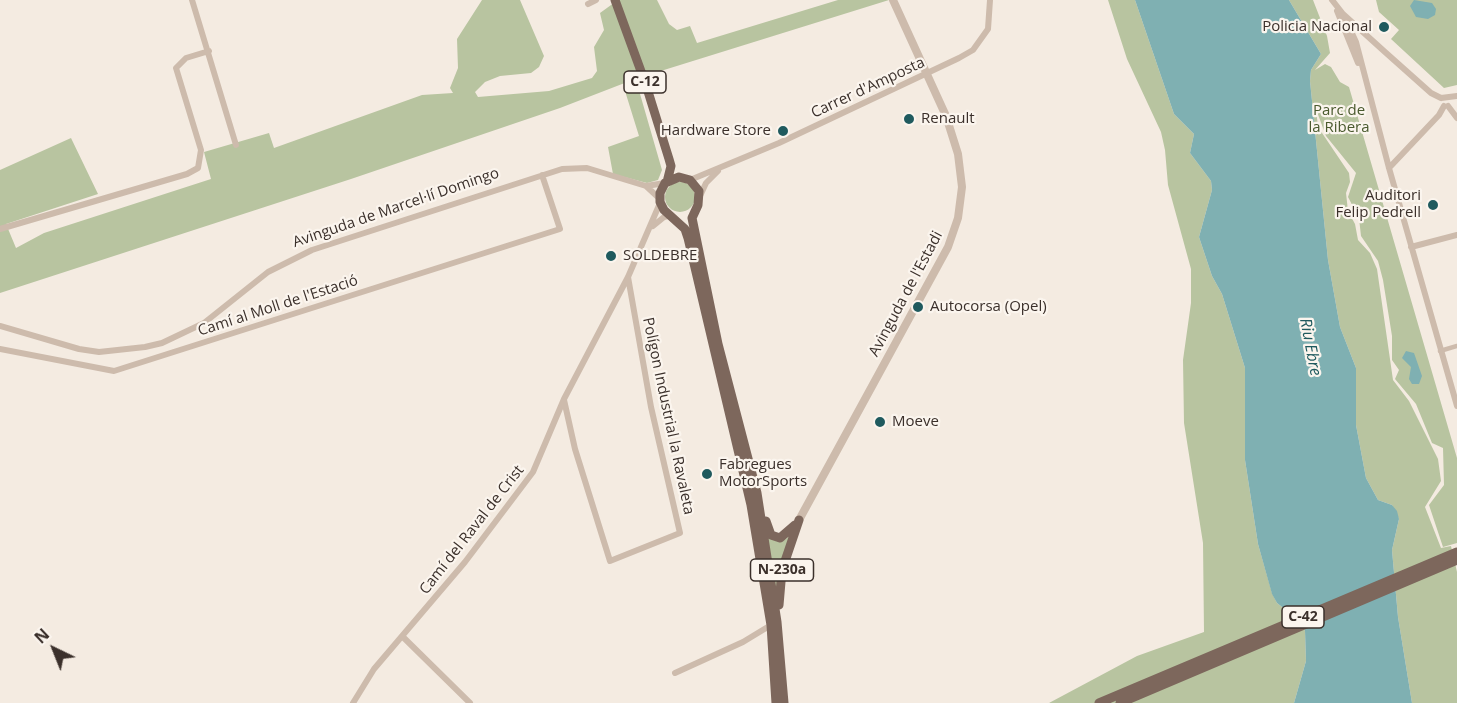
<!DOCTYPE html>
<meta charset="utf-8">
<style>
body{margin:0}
#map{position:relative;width:1457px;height:703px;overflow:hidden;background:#f4ebe1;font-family:"Open Sans",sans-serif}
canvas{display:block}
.north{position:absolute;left:24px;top:619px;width:60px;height:60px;-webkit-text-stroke:4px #fbf5ee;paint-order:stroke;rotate:317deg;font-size:16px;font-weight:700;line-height:24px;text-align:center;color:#3b302b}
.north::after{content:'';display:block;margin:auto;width:21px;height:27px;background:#3b302b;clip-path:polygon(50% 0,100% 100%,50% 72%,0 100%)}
</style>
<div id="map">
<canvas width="1457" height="703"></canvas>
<div class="north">N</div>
</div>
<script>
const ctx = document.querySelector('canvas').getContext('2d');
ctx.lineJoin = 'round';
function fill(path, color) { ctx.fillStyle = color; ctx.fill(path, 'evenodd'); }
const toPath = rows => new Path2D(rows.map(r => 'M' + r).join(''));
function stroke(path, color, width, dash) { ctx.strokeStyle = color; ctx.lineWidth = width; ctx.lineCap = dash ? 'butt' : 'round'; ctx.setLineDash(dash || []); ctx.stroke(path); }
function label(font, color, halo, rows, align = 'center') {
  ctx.font = font + ' "Open Sans",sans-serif'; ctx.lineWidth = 4.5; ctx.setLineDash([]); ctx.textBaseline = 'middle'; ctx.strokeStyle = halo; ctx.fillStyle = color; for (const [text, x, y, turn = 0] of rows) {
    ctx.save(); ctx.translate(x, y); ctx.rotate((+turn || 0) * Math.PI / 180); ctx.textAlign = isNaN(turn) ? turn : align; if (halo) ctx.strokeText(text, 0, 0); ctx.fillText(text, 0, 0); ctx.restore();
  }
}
fill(toPath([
 [482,0,520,0,544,56,539,67,531,73,500,76,485,82,475,92,478,97,549,91,592,78,597,71,594,47,604,30,600,13,618,0,657,0,669,24,677,30,690,26,697,43,838,0,889,0,635,79,560,108,351,179,0,293,0,170,71,138,98,194,6,224,16,248,44,233,211,179,204,152,269,133,274,148,422,95,453,93,450,88,458,68,457,39],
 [1108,0,1135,0,1174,114,1194,134,1190,153,1211,181,1212,190,1199,237,1212,276,1222,294,1245,368,1245,460,1258,544,1272,593,1277,603,1301,622,1305,631,1306,661,1294,703,1049,703,1137,656,1204,632,1203,543,1184,423,1183,360,1191,303,1191,269,1168,185,1165,150,1161,132,1127,59],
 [1289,0,1313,0,1327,36,1330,53,1315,70,1325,64,1331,67,1340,82,1349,87,1457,458,1457,543,1443,547,1429,505,1444,485,1443,448,1432,443,1416,404,1395,379,1399,370,1392,360,1392,336,1383,280,1378,261,1361,236,1359,218,1348,197,1356,173,1326,136,1316,109,1318,127,1349,173,1350,182,1346,193,1348,211,1355,224,1358,240,1370,253,1377,269,1393,380,1409,401,1438,459,1441,481,1425,507,1441,548,1451,546,1457,572,1457,703,1412,703,1398,617,1392,550,1399,519,1392,505,1378,500,1366,478,1356,425,1356,368,1340,327,1328,260,1310,81,1311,70,1321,54],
 [1376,0,1457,0,1457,85,1444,88,1391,39,1399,30,1379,12],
 [638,87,662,170,658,180,647,183,613,174,608,147,639,136,625,91],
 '665 197a15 15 0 1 1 30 0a15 15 0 1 1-30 0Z',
 [794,530,776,599,766,534,778,541,786,539]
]), '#b8c4a0');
fill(toPath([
 [1135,0,1289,0,1321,54,1311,70,1310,81,1328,260,1340,327,1356,368,1356,425,1366,478,1378,500,1392,505,1397,511,1399,519,1392,550,1398,617,1412,703,1294,703,1306,661,1305,631,1301,622,1277,603,1272,594,1258,544,1245,460,1245,368,1222,294,1212,276,1199,237,1212,190,1211,181,1190,153,1194,134,1174,114],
 [1414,0,1432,3,1436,9,1435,15,1428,19,1416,17,1410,6],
 [1406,351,1414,353,1422,376,1419,384,1412,384,1409,379,1411,367,1402,358]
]), '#7fb0b2');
stroke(toPath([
 [1440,351,1457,346]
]), '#cdbbac', 4.5);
stroke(toPath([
 [192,0,236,145],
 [1332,0,1343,14,1385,52,1431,93,1441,98],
 [588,4,596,0],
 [1337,11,1358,63],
 [1343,14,1356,42,1389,168,1457,406],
 [1441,98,1457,96],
 [1448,106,1457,118],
 [1389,168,1439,115,1444,106],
 [690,180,779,143,959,58,973,50,988,29,990,0],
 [646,186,665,183],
 [700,196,706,183,718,171],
 [653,226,664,217,671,215],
 [0,229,187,174,198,168,201,150,176,68,186,58,209,51],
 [1411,247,1457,235],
 [0,326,79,349,99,352,145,347,162,343,204,323,268,272,312,250,562,169,587,168,646,186,660,199],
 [0,349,114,371,560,229,542,175],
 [564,400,575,449,610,561,680,533,651,407,628,277],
 [402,636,470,703],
 [675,673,743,642,771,625],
 [353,703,374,669,465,562,533,472,564,399,628,277,660,203]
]), '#cdbbac', 6);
stroke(toPath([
 [799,520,948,247,958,218,962,187,958,154,946,116,893,0]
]), '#cdbbac', 8);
stroke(toPath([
 [615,0,646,85,669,159,671,166,667,182],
 [766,521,771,535,780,538,795,525],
 [779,605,782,570,799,520],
 [776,703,771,625,751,505,688,238,685,229,664,210,660,202,660,193,665,183,679,177,690,180,699,191,698,205,692,218,718,344,757,493,777,622,784,703],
 [1099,703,1457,552],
 [1120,703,1457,560]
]), '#7d675c', 9);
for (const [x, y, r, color] of [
 [1384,27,6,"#1f5a5e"],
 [909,119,6,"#1f5a5e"],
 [783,131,6,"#1f5a5e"],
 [1433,205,6,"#1f5a5e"],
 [611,256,6,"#1f5a5e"],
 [918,307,6,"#1f5a5e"],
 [880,422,6,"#1f5a5e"],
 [707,474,6,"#1f5a5e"]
]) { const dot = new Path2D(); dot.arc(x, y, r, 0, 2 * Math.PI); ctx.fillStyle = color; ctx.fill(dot); stroke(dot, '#fbf5ee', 2); }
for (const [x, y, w] of [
 [645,82,42],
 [782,570,63],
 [1303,617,42]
]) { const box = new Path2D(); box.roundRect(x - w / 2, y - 11, w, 22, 4.5); ctx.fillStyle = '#fbf5ee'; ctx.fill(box); stroke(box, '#3b302b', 1.5); }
label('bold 14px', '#3b302b', null, [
 ["C-12",645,82],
 ["N-230a",782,570],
 ["C-42",1303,617]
]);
label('15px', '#3b302b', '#fbf5ee', [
 ["Policia Nacional",1372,27,"right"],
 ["Renault",921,119],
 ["Hardware Store",771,131,"right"],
 ["Auditori",1421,196,"right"],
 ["Felip Pedrell",1421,213,"right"],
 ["SOLDEBRE",623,256],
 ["Autocorsa (Opel)",930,307],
 ["Moeve",892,422],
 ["Fabregues",719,465],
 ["MotorSports",719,482]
], 'left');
label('15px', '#3b302b', '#fbf5ee', [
 ["Carrer d'Amposta",868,88,-25],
 ["Avinguda de Marcel·lí Domingo",396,208,-19],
 ["Avinguda de l'Estadi",906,294,-62],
 ["Camí al Moll de l'Estació",278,306,-18],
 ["Polígon Industrial la Ravaleta",668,416,78],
 ["Camí del Raval de Crist",472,530,-52]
]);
label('15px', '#4a5a2e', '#fbf5ee', [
 ["Parc de",1339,111],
 ["la Ribera",1339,128]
]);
label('italic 16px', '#1f5a5e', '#fbf5ee', [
 ["Riu Ebre",1310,347,79]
]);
</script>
